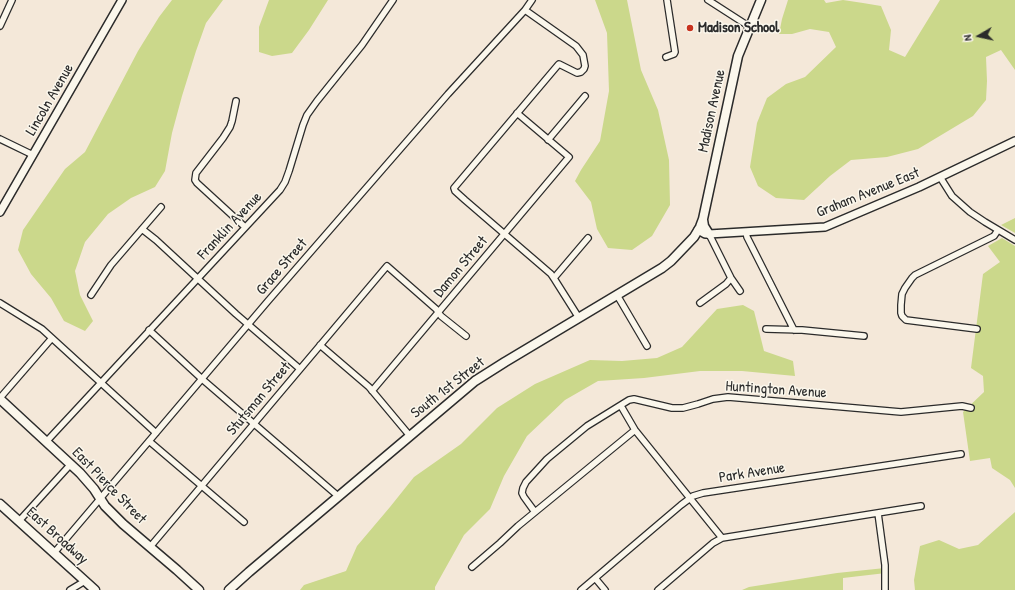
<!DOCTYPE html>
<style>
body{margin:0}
#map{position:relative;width:1015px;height:590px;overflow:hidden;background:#f4e8d9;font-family:"Patrick Hand",sans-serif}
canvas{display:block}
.north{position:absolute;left:959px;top:16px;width:40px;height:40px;-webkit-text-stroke:3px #fbf7ec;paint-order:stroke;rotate:261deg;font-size:11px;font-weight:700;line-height:16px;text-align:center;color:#2b2b2b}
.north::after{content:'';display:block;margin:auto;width:14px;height:18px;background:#2b2b2b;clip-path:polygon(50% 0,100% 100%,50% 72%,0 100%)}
</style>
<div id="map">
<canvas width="1015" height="590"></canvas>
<div class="north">N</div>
</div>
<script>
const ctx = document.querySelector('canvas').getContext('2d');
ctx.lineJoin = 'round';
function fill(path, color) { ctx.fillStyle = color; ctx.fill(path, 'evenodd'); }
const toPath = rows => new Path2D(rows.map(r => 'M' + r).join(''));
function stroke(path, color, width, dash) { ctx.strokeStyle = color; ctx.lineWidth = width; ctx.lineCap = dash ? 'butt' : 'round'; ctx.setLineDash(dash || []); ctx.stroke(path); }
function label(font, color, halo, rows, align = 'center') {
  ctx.font = font + ' "Patrick Hand",sans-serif'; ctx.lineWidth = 3; ctx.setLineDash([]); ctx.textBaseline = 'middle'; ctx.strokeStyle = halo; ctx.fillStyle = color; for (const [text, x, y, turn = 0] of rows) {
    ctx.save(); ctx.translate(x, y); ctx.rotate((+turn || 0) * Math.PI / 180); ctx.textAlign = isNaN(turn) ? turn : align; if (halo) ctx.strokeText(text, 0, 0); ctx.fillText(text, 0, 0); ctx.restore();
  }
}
fill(toPath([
 [172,0,223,0,206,23,196,51,182,96,172,133,165,171,155,187,131,198,108,214,85,242,75,271,80,295,93,321,85,331,64,321,51,298,31,274,18,250,23,230,65,169,85,152,138,51,159,17],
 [269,0,328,0,309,30,292,53,272,56,259,52,259,27],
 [595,0,627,0,641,70,658,110,669,160,670,205,652,236,632,250,608,248,597,229,591,202,575,181,581,170,600,141,609,91,607,33],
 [788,0,824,0,826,3,843,0,863,3,881,6,891,30,889,50,905,57,940,0,1015,0,1015,70,1001,50,986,57,987,81,986,100,973,116,918,149,887,157,851,160,830,176,804,200,776,198,758,186,750,167,757,123,767,98,786,84,805,77,836,47,829,32,810,29,792,34,779,34,782,19],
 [1015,218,1015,233,1001,225],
 [1002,238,1015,246,1015,488,1010,480,992,468,990,458,970,461,963,412,984,392,983,376,971,368,983,274,1000,262,988,246],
 [743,305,754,311,764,351,793,361,795,376,742,371,700,371,644,378,598,381,565,400,527,436,504,476,490,509,464,535,435,587,435,590,300,590,304,585,346,571,357,546,390,507,414,477,461,444,497,408,535,384,590,360,622,361,657,358,682,347,717,309],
 [1015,512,1015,590,915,590,914,580,920,546,939,540,959,549,978,545],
 [885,568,886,573,843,578,843,590,742,590,749,587,837,573]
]), '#cbd88b');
const minor = toPath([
 [708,0,750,27],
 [525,10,576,46,583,55,585,66,584,69,581,72,577,73,559,64,558,65,454,188,455,191,465,200,551,274,555,280,579,318],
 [0,26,12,0],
 [666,57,674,54,675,52,667,0],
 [236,101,232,121,230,127,223,138,196,173,195,180,197,183,245,227],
 [0,139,33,155],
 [548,140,585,96],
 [940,177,952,196,970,212,985,222,1015,240],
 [142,229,156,240,236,314,300,369],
 [746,232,747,237,794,330],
 [709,234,731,278,740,291],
 [554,278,588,238],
 [91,295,111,265,161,207],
 [617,295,647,346],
 [0,303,42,329,156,433],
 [700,303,726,284,731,278],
 [766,329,802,330,864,336],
 [977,329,906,320,902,316,901,313,901,305,902,294,905,288,912,278,915,275,992,237,994,236,998,230],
 [149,330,202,379,338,496],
 [320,345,369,387,410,436],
 [372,391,569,157,517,113],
 [0,398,52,338],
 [621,406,635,430,722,538],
 [149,441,244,522],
 [46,442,280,190,285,182,289,171,303,125,307,115,317,101,362,45,393,0],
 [535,512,532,508,524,497,522,493,523,488,526,482,547,459,587,426,629,400,634,399,672,408,683,408,698,404,713,399,728,397,901,412,962,406,971,408],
 [878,513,885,565,885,590],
 [19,521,70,465],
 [150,547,387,266,436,309,441,316,466,336],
 [54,553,268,301,448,94,525,10,532,0],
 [472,567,500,543,518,526,635,430],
 [595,578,605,590],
 [70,590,85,581],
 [581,590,681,505,693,496,703,493,961,454],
 [658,590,713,543,722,538,921,506]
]);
const tertiary = toPath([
 [0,212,122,0],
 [698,230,705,234,709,234,825,227,919,187,1015,141]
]);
const secondary = toPath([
 [703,220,704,226,709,234],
 [0,399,80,473,94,489,105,506,123,524,177,570,199,590],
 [0,504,95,590],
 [229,590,249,572,475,381,505,362,662,268,671,261,694,237,700,227,703,219,738,56,761,0]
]);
stroke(minor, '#2b2b2b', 8);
stroke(tertiary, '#2b2b2b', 10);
stroke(secondary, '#2b2b2b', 11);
stroke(minor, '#fbf7ec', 5.5);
stroke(tertiary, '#fbf7ec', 7);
stroke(secondary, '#fbf7ec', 8);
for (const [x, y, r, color] of [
 [690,28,4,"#c8321e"]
]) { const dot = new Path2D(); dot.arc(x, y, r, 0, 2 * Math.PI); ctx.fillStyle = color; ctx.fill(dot); stroke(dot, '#fbf7ec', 1.5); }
label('bold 15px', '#2b2b2b', '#fbf7ec', [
 ["Madison School",698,28]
], 'left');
label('15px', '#2b2b2b', '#fbf7ec', [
 ["Lincoln Avenue",50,100,-60],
 ["Madison Avenue",712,111,-78],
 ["Graham Avenue East",868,193,-22],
 ["Franklin Avenue",230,226,-47],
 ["Grace Street",282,267,-49],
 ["Damon Street",461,267,-50],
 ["South 1st Street",448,388,-38],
 ["Huntington Avenue",776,390,4],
 ["Stutsman Street",259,399,-50],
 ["Park Avenue",752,473,-9],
 ["East Pierce Street",109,486,46],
 ["East Broadway",57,536,42]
]);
</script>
